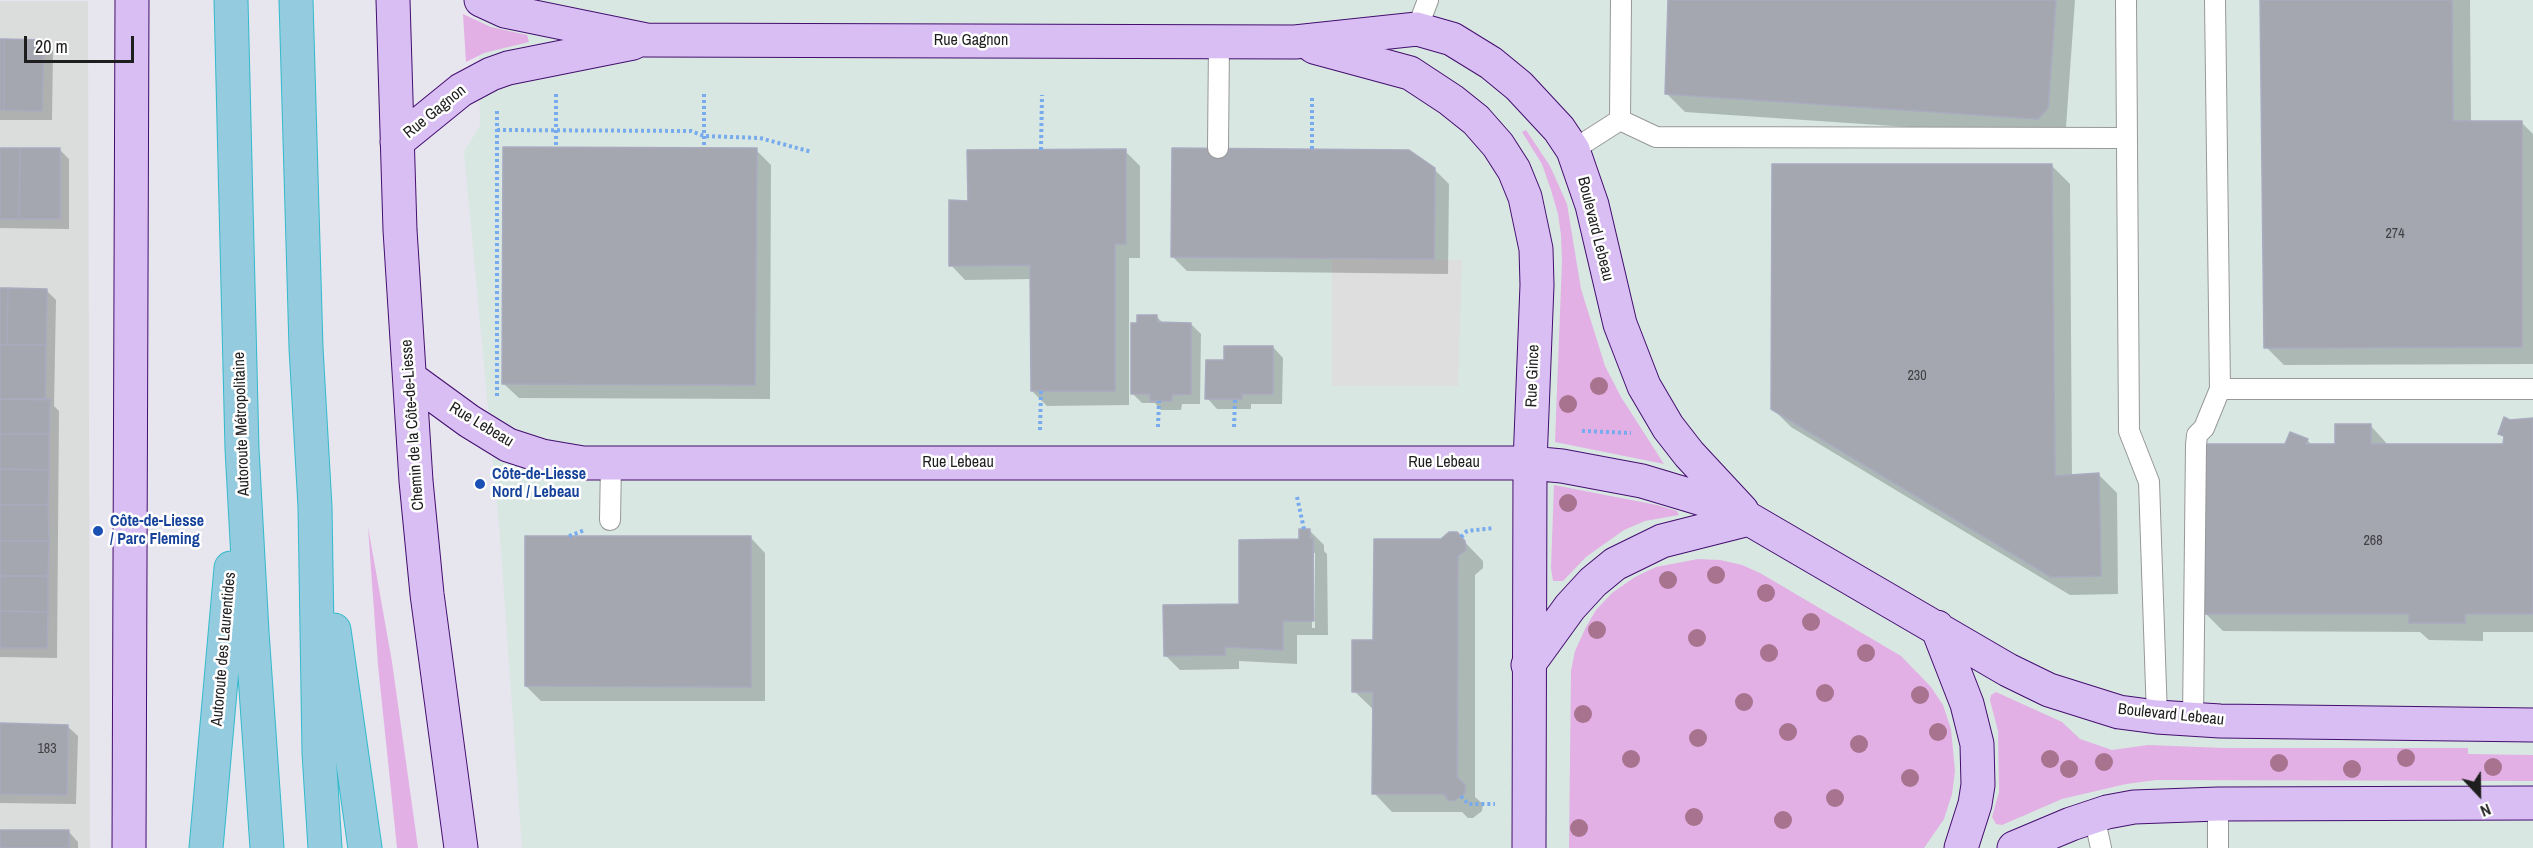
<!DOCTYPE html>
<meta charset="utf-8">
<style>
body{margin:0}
#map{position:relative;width:2533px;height:848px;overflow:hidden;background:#e7e5ee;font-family:"Archivo Narrow",sans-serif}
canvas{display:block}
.north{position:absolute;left:2449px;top:764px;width:60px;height:60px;-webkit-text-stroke:4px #fff;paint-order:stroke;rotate:158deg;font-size:16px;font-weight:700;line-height:24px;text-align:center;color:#1e1e1e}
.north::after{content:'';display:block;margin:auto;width:21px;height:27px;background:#1e1e1e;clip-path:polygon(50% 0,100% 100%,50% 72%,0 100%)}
.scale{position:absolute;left:24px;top:36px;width:110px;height:27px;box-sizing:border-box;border:3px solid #1e1e1e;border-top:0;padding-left:8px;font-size:18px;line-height:21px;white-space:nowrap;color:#1e1e1e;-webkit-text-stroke:4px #fff;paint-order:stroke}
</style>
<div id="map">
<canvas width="2533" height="848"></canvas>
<div class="north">N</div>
<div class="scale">20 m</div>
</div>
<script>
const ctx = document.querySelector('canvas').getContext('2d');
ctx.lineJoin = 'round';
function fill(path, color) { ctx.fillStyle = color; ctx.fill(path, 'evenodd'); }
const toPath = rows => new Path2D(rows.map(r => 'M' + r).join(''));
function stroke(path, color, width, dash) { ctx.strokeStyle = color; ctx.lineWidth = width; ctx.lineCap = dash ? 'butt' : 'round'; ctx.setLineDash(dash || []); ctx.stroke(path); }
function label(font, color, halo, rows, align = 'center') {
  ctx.font = font + ' "Archivo Narrow",sans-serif'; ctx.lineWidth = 5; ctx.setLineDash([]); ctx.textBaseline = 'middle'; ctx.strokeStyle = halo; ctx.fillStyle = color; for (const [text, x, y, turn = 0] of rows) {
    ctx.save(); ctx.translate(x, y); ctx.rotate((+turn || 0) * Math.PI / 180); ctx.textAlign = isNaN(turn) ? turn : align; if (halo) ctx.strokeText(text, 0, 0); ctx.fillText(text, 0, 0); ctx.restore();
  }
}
fill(toPath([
 [0,1,88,1,90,848,0,848]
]), '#dbdcdc');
fill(toPath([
 [478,0,2533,0,2533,848,522,848,500,536,464,152,480,126]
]), '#d8e7e2');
fill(toPath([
 [463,14,491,27,527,35,529,42,484,53,466,62],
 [1526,130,1550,166,1567,204,1581,289,1605,366,1621,397,1664,464,1555,442,1562,261,1561,235,1558,214,1551,190,1542,164,1522,132],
 [1554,485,1657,505,1677,511,1679,515,1645,521,1624,530,1586,557,1563,581,1553,581,1551,568],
 [368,527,392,662,418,848,397,848,378,665],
 [1698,559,1720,560,1742,565,1760,573,1901,656,1931,687,1943,705,1951,729,1955,771,1952,794,1944,819,1924,848,1569,848,1571,671,1575,651,1586,627,1596,610,1612,593,1635,577,1656,567],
 [1996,692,2062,722,2080,739,2112,750,2148,745,2224,748,2468,748,2468,754,2533,755,2533,781,2156,780,2126,784,2062,799,2002,825,1996,824,1992,817,1999,792,1998,731,1990,700,1991,695]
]), '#e2b0e4');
fill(toPath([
 [1332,259,1462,260,1458,386,1332,386]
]), '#dedede');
fill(toPath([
 [1670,0,2075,0,2066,127,2057,137,1685,112,1666,93],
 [2261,0,2470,0,2471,122,2521,122,2533,134,2533,364,2284,365,2266,347],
 [0,41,43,41,53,51,52,120,0,120],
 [0,149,59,149,69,159,69,229,0,228],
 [756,150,771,165,770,399,519,398,504,384],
 [1125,151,1140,166,1140,258,1129,258,1129,405,1047,406,1032,391,1032,279,965,280,951,265,969,202],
 [2052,166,2070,184,2072,476,2099,475,2117,493,2118,594,2070,595,1791,427,1773,409],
 [1434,169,1449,184,1448,274,1187,271,1172,256],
 [0,290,46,290,56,300,54,406,59,411,57,658,0,657],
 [1156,316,1164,324,1191,324,1201,334,1200,404,1182,404,1181,410,1161,410,1155,403,1142,403,1132,393],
 [1273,347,1283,358,1282,404,1251,404,1251,409,1217,409,1207,398,1225,361],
 [2533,420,2533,632,2483,632,2483,641,2429,640,2420,632,2223,631,2205,613,2286,445,2307,440,2312,445,2336,445,2370,425,2389,446,2505,446,2505,439,2500,433,2509,421],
 [1309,530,1324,545,1324,551,1327,554,1328,635,1297,635,1297,664,1239,661,1239,669,1180,670,1165,655,1241,606],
 [1312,553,1315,553,1315,628,1312,628],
 [1456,533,1483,561,1483,568,1475,575,1475,797,1483,804,1482,811,1473,818,1468,818,1462,812,1392,812,1374,793,1374,710,1354,691,1375,642,1441,540],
 [751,538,765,553,765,701,541,701,526,686],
 [0,725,67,726,78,736,76,804,0,803],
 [0,831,68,831,78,842,78,848,0,848]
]), '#0003');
const building = toPath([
 [1668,0,2056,0,2048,108,2038,119,1665,94,1668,0],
 [2260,0,2452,0,2453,121,2522,121,2522,347,2264,348,2260,0],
 [0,39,4,39,4,110,0,110,0,39],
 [4,39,44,40,42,111,4,110,4,39],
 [503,147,757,148,755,385,502,384,503,147],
 [0,148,20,148,19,219,0,219,0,148],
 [20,148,60,148,60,219,19,219,20,148],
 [1172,148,1409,150,1435,168,1434,259,1171,257,1172,148],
 [1126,149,1126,244,1115,244,1115,391,1031,391,1030,265,949,266,949,200,968,201,967,150,1126,149],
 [1772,164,2052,164,2055,476,2099,473,2101,576,2051,577,1771,409,1772,164],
 [0,288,8,288,7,345,0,345,0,288],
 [8,288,47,289,46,345,7,345,8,288],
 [1137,315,1157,315,1157,322,1191,323,1191,394,1172,395,1172,401,1150,401,1150,394,1131,394,1131,323,1137,323,1137,315],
 [0,345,46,345,45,400,0,399,0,345],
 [1224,346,1273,346,1273,394,1242,394,1242,399,1205,399,1206,360,1224,360,1224,346],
 [0,399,50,399,49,434,0,434,0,399],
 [2504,417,2510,420,2533,418,2533,614,2465,614,2465,623,2409,623,2409,614,2203,614,2204,444,2285,444,2290,432,2308,439,2306,444,2335,444,2335,424,2371,424,2371,444,2503,444,2504,436,2498,434,2504,417],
 [0,434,49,434,49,470,0,469,0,434],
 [0,469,49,470,48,505,0,505,0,469],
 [0,505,48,505,49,541,0,541,0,505],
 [1299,529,1310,529,1310,538,1313,538,1314,621,1283,621,1283,650,1225,647,1225,655,1164,656,1163,605,1239,604,1239,540,1299,539,1299,529],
 [1449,532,1457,532,1465,541,1466,550,1458,556,1457,777,1465,785,1465,793,1454,801,1448,800,1444,794,1372,794,1373,692,1352,692,1352,640,1373,640,1374,539,1441,539,1449,532],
 [525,536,751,536,751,687,525,686,525,536],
 [0,541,49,541,48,576,0,576,0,541],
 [0,576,48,576,48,612,0,611,0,576],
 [0,611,48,612,47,648,0,648,0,611],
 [0,723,68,725,67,795,0,794,0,723],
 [0,830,69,830,69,848,0,848,0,830]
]);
fill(building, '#a4a6b0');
stroke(building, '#a9abbf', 1.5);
const lane = toPath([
 [2126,0,2129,431,2149,482,2157,717],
 [2215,0,2220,389,2533,389],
 [1417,29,1428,0],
 [1620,120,1621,0],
 [1218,148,1219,42],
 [1573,150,1620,120,1656,137,2127,138],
 [610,520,611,463],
 [2193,720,2196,445,2197,435,2204,428,2220,389],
 [2218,804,2218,848],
 [2094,816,2101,848]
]);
const secondary = toPath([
 [393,0,400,230,416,481,427,594,461,848],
 [481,0,505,11,646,40,1295,42,1417,29,1452,39,1491,63,1519,86,1559,129,1573,150,1592,205,1620,324,1644,386,1668,427,1689,454,1742,511],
 [1314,47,1410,73,1451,100,1476,120,1498,145,1514,170,1525,197,1536,249,1537,285,1530,463,1529,848],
 [397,142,461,90,491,74,508,68,633,43],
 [410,378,469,421,508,445,542,456,583,463,1530,463,1562,466,1642,481,1712,502,1749,519,2008,670,2049,690,2119,712,2157,717,2220,721,2533,725],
 [1937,627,1967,704,1977,744,1978,785,1975,804,1961,848],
 [1528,665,1570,607,1593,582,1615,564,1662,541,1749,519],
 [129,848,132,0],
 [2014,848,2071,824,2107,812,2134,807,2218,804,2533,803]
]);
const highway = toPath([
 [231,0,242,449,252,632,267,848],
 [296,0,306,348,315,507,319,753,325,848],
 [334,630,365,848],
 [206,848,231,568]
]);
stroke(lane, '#989898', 22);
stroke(secondary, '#430e6d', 35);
stroke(highway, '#33bacc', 35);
stroke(toPath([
 [556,94,556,148],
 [704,94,704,148],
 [497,130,691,131,704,136,760,138,812,152],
 [1312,149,1312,97],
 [1041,150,1042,95],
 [497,396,497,110],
 [1158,427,1159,401],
 [1234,427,1235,399],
 [1040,430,1041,391],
 [1582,431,1631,433],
 [1297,497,1304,529],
 [569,536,585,530],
 [1461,537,1467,531,1494,528],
 [1461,796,1468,804,1495,804]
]), '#77abee', 4, [3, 3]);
stroke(lane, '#fff', 20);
stroke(secondary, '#d9bef4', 33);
stroke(highway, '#94cbdf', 33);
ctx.fillStyle = '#a8738f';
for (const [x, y] of [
 [1599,386],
 [1568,404],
 [1568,503],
 [1716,575],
 [1668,580],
 [1766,593],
 [1811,622],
 [1597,630],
 [1697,638],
 [1769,653],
 [1866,653],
 [1825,693],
 [1920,695],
 [1744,702],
 [1583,714],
 [1788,732],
 [1938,732],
 [1698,738],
 [1859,744],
 [2406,758],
 [1631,759],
 [2050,759],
 [2104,762],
 [2279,763],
 [2493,767],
 [2069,769],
 [2352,769],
 [1910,778],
 [1835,798],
 [1694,817],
 [1783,820],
 [1579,828]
]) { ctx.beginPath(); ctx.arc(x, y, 9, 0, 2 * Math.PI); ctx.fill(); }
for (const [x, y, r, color] of [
 [480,484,6,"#1a4fb4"],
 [98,531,6,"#1a4fb4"]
]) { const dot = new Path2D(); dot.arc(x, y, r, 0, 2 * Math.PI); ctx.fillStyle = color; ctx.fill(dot); stroke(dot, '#fff', 2); }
label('14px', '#404042', null, [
 ["274",2395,234],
 ["230",1917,376],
 ["268",2373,541],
 ["183",47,749]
]);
label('16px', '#1e1e1e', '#fff', [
 ["Rue Gagnon",971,41],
 ["Rue Gagnon",435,112,-39],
 ["Boulevard Lebeau",1595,229,76],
 ["Rue Gince",1533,376,-88],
 ["Autoroute Métropolitaine",242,424,-92],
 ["Chemin de la Côte-de-Liesse",413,425,-94],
 ["Rue Lebeau",481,425,31],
 ["Rue Lebeau",958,463],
 ["Rue Lebeau",1444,463],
 ["Autoroute des Laurentides",224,649,-85],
 ["Boulevard Lebeau",2171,715,6]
]);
label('bold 16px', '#164399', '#fff', [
 ["Côte-de-Liesse",492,475],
 ["Nord / Lebeau",492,493],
 ["Côte-de-Liesse",110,522],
 ["/ Parc Fleming",110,540]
], 'left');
</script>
